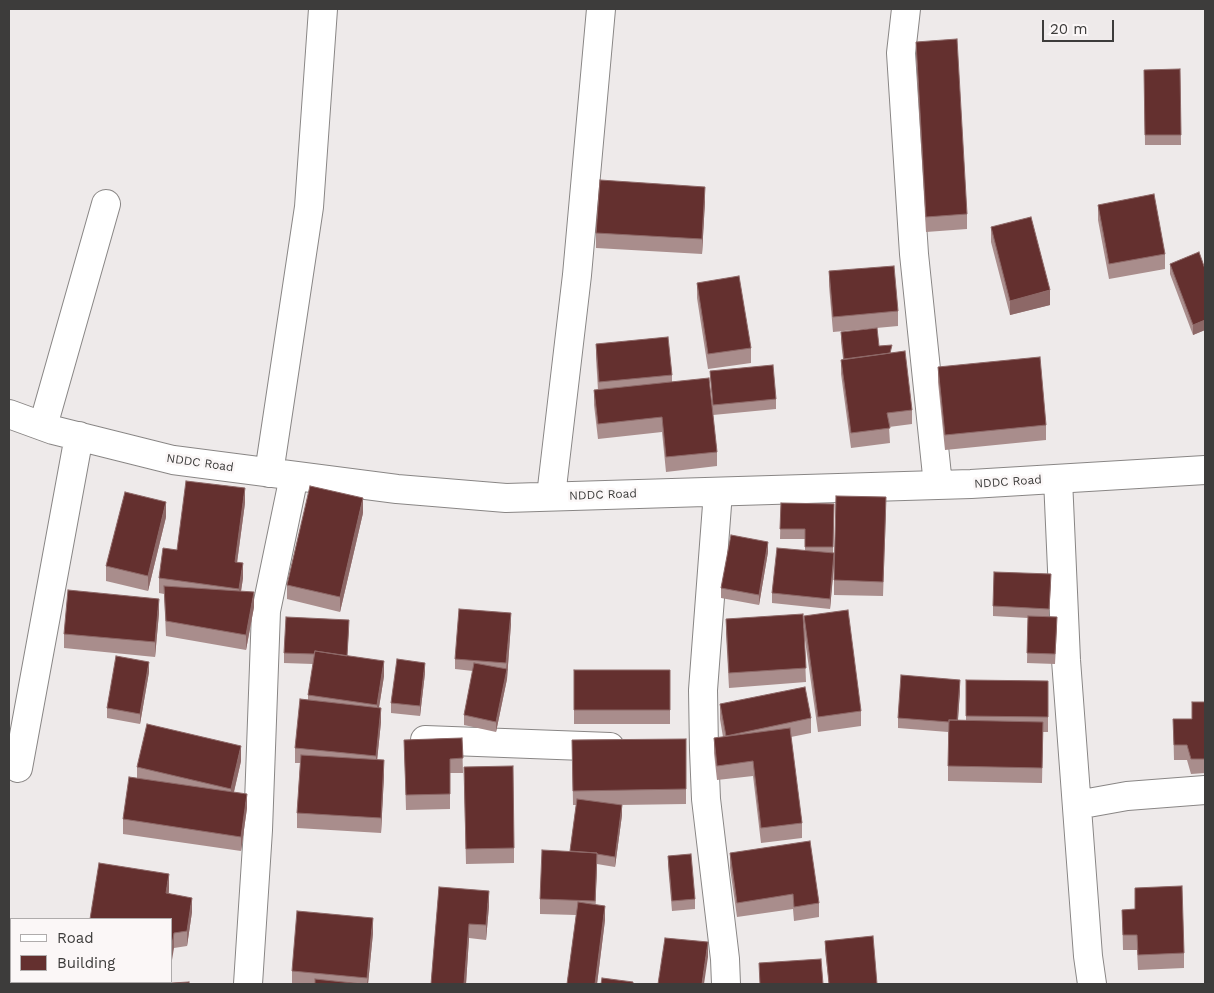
<!DOCTYPE html>
<style>
body{margin:0}
#map{position:relative;width:1214px;height:993px;overflow:hidden;background:#eeeaea;font-family:"Work Sans",sans-serif}
canvas{display:block}
.frame{position:absolute;inset:0;border:10px solid #3d3c3b;pointer-events:none}
.legend{position:absolute;left:10px;top:918px;width:162px;height:65px;box-sizing:border-box;background:#fbf7f7;border:1px solid #afacac;margin:0;padding:6px 9px;list-style:none;font-size:15px;color:#3d3c3b}
.legend li{display:flex;align-items:center;gap:10px;height:25px}
.legend b{width:25px;border:1px solid #afacac}
.scale{position:absolute;left:1042px;top:20px;width:72px;height:22px;box-sizing:border-box;border:2px solid #3d3c3b;border-top:0;padding-left:6px;font-size:15px;line-height:18px;white-space:nowrap;color:#3d3c3b;-webkit-text-stroke:4px #fbf7f7;paint-order:stroke}
</style>
<div id="map">
<canvas width="1214" height="993"></canvas>
<div class="frame"></div>
<ul class="legend">
<li><b style="height:6px;background:#fff"></b>Road</li>
<li><b style="height:14px;background:#64302f"></b>Building</li>
</ul>
<div class="scale">20 m</div>
</div>
<script>
const ctx = document.querySelector('canvas').getContext('2d');
ctx.lineJoin = 'round';
const toPath = rows => new Path2D(rows.map(r => 'M' + r).join(''));
function stroke(path, color, width, dash) { ctx.strokeStyle = color; ctx.lineWidth = width; ctx.lineCap = dash ? 'butt' : 'round'; ctx.setLineDash(dash || []); ctx.stroke(path); }
function fill(path, color) { ctx.fillStyle = color; ctx.fill(path, 'evenodd'); }
function label(font, color, halo, rows, align = 'center') {
  ctx.font = font + ' "Work Sans",sans-serif'; ctx.lineWidth = 5; ctx.setLineDash([]); ctx.textBaseline = 'middle'; ctx.strokeStyle = halo; ctx.fillStyle = color; for (const [text, x, y, turn = 0] of rows) {
    ctx.save(); ctx.translate(x, y); ctx.rotate((+turn || 0) * Math.PI / 180); ctx.textAlign = isNaN(turn) ? turn : align; if (halo) ctx.strokeText(text, 0, 0); ctx.fillText(text, 0, 0); ctx.restore();
  }
}
const minor = toPath([
 [906,9,901,53,914,254,938,485],
 [9,414,53,430,173,460,397,489,506,498,971,484,1205,470],
 [43,426,106,204],
 [269,473,309,207,323,9],
 [1058,479,1066,660,1088,956,1092,984],
 [718,492,703,690,704,750,706,799,725,959,726,984],
 [551,496,577,275,601,9],
 [425,740,610,747],
 [18,768,79,436],
 [1077,805,1127,796,1205,790],
 [248,984,258,830,266,611,294,476]
]);
stroke(minor, '#898685', 30);
stroke(minor, '#fff', 28);
fill(toPath([
 [916,42,967,214,967,229,926,232,916,57],
 [1180,69,1181,145,1145,145,1144,70],
 [705,201,702,254,596,248,596,233],
 [1098,205,1165,254,1165,269,1109,279,1098,220],
 [991,227,1050,305,1010,315,991,242],
 [1170,264,1205,269,1205,330,1193,335,1170,274],
 [829,271,898,311,898,326,833,332,829,286],
 [697,283,751,348,751,363,708,369,697,298],
 [841,332,879,346,892,353,912,410,912,424,889,427,890,443,851,448,841,374,841,360,843,359,841,342],
 [596,344,672,375,672,382,712,401,710,371,776,399,776,409,713,415,717,452,717,466,666,472,662,432,598,439,594,405,594,390,598,390,596,358],
 [938,367,1046,425,1046,440,945,450,938,382],
 [245,503,237,563,243,578,241,591,254,607,246,650,166,636,164,594,159,593,159,578,177,550],
 [781,503,834,504,833,553,834,553,886,512,883,596,834,595,834,567,830,609,772,603,772,593,805,550,805,539,780,539],
 [363,513,340,612,287,599,287,585],
 [166,517,148,591,106,581,106,566],
 [768,552,759,605,721,598,721,588],
 [1051,584,1049,617,1057,627,1055,664,1027,663,1028,618,993,616,993,606],
 [159,613,155,657,64,648,64,634],
 [804,616,861,711,861,726,818,732,804,633,806,682,729,688,726,634,726,619,804,628],
 [511,623,507,679,496,732,464,725,464,715,473,671,455,669,455,659],
 [349,630,347,656,384,676,379,707,381,722,377,760,384,775,381,833,297,828,297,813,300,763,295,763,295,748,308,700,308,695,313,664,284,663,284,653],
 [574,670,670,670,670,724,574,724],
 [149,672,140,724,107,718,107,708],
 [425,673,420,716,391,713,391,703],
 [966,680,1048,681,1048,732,1043,732,1042,783,948,781,948,732,898,728,898,718,960,690,958,720,966,721],
 [1205,702,1205,773,1191,774,1187,760,1174,760,1173,719,1192,719],
 [720,704,811,718,811,733,791,737,802,823,802,838,761,843,753,776,717,780,714,753,714,738,723,737,720,719],
 [462,738,463,773,450,773,450,809,406,810,404,740],
 [686,739,686,804,619,805,622,815,615,867,597,864,595,904,605,920,597,984,567,984,576,915,540,914,540,899,570,851,576,805,573,805,572,740],
 [241,761,234,792,247,808,241,851,123,834,123,819,137,778,137,767],
 [464,782,514,848,514,863,466,864],
 [730,853,819,903,819,917,794,921,793,909,737,917,730,868],
 [668,856,695,899,695,909,672,911,668,866],
 [439,887,489,906,486,940,469,938,466,984,431,984],
 [1135,888,1184,953,1184,968,1138,970,1137,950,1123,950,1122,910,1135,909],
 [169,889,169,893,192,912,187,946,174,948,171,919,90,919],
 [373,933,368,984,292,984,292,971],
 [825,941,877,984,829,984,825,951]
]), '#a98d8c');
fill(toPath([
 [705,187,705,201,702,254,702,239],
 [1050,290,1050,305,1010,315,1010,301],
 [1205,320,1205,330,1193,335,1193,325],
 [245,488,245,503,235,577,235,562],
 [363,498,363,513,340,612,340,597],
 [166,502,166,517,148,591,148,576],
 [768,542,768,552,759,605,759,595],
 [834,553,834,563,830,609,830,599],
 [243,563,243,578,239,604,239,589],
 [254,592,254,607,246,650,246,635],
 [159,599,159,613,155,657,155,642],
 [511,613,511,623,507,679,496,732,496,722,506,670],
 [384,661,384,676,377,720,377,705],
 [149,662,149,672,140,724,140,714],
 [425,663,425,673,420,716,420,706],
 [960,680,960,690,957,733,957,723],
 [381,708,381,722,376,771,376,756],
 [241,746,241,761,231,804,231,789],
 [384,760,384,775,381,833,381,818],
 [247,794,247,808,241,851,241,837],
 [622,805,622,815,615,867,615,857],
 [597,853,597,867,595,916,595,901],
 [169,874,169,889,166,908,166,893],
 [489,891,489,906,486,940,486,925],
 [192,898,192,912,187,946,187,931],
 [605,906,605,920,597,984,595,984],
 [373,918,373,933,368,984,367,984],
 [469,924,469,938,466,984,464,984],
 [174,933,174,948,171,966,171,951],
 [708,942,708,957,704,984,702,984]
]), '#8d6867');
const building = toPath([
 [957,39,967,214,926,217,916,42,957,39],
 [1180,69,1181,135,1145,135,1144,70,1180,69],
 [600,180,705,187,702,239,596,233,600,180],
 [1154,194,1165,254,1109,264,1098,205,1154,194],
 [1031,217,1050,290,1010,301,991,227,1031,217],
 [1199,252,1205,269,1205,320,1193,325,1170,264,1199,252],
 [894,266,898,311,833,317,829,271,894,266],
 [739,276,751,348,708,354,697,283,739,276],
 [877,328,879,346,892,345,890,353,844,359,841,332,877,328],
 [668,337,672,375,599,382,596,344,668,337],
 [905,351,912,410,887,413,890,428,851,433,841,360,905,351],
 [1040,357,1046,425,945,435,938,367,1040,357],
 [773,365,776,399,713,405,710,371,773,365],
 [709,378,717,452,666,457,662,417,598,424,594,390,709,378],
 [186,481,245,488,235,562,243,563,239,589,159,578,163,548,177,550,186,481],
 [310,486,363,498,340,597,287,585,310,486],
 [125,492,166,502,148,576,106,566,125,492],
 [836,496,886,497,883,582,834,580,836,496],
 [781,503,834,504,833,547,805,547,805,529,780,529,781,503],
 [731,535,768,542,759,595,721,588,731,535],
 [777,548,834,553,830,599,772,593,777,548],
 [994,572,1051,574,1049,609,993,606,994,572],
 [164,586,254,592,246,635,166,621,164,586],
 [68,590,159,599,155,642,64,634,68,590],
 [459,609,511,613,506,663,455,659,459,609],
 [848,610,861,711,818,717,804,616,848,610],
 [803,614,806,668,729,673,726,619,803,614],
 [1028,616,1057,617,1055,654,1027,653,1028,616],
 [286,617,349,620,347,656,315,651,314,654,284,653,286,617],
 [315,651,384,661,377,705,308,695,315,651],
 [116,656,149,662,140,714,107,708,116,656],
 [397,659,425,663,420,706,391,703,397,659],
 [474,663,507,669,496,722,464,715,474,663],
 [574,670,670,670,670,710,574,710,574,670],
 [901,675,960,680,957,720,949,720,949,722,898,718,901,675],
 [966,680,1048,681,1048,717,966,716,966,680],
 [805,687,811,718,726,736,720,704,805,687],
 [300,699,381,708,376,756,295,748,300,699],
 [1192,702,1205,702,1205,759,1191,759,1187,745,1174,745,1173,719,1192,719,1192,702],
 [949,720,1043,722,1042,768,948,766,949,720],
 [147,724,241,746,231,789,137,767,147,724],
 [790,728,802,823,761,828,753,761,717,766,714,738,790,728],
 [462,738,463,758,450,759,450,794,406,795,404,740,462,738],
 [686,739,686,789,573,791,572,740,686,739],
 [301,755,384,760,381,818,297,813,301,755],
 [513,766,514,848,466,849,464,767,513,766],
 [129,777,247,794,241,837,123,819,129,777],
 [577,799,622,805,615,857,597,854,597,853,570,851,577,799],
 [810,841,819,903,794,907,793,894,737,903,730,853,810,841],
 [542,850,597,853,595,901,540,899,542,850],
 [691,854,695,899,672,901,668,856,691,854],
 [99,863,169,874,166,893,192,898,187,931,174,933,171,951,171,919,90,919,99,863],
 [1182,886,1184,953,1138,955,1137,935,1123,935,1122,910,1135,909,1135,888,1182,886],
 [439,887,489,891,486,925,469,924,464,984,431,984,439,887],
 [578,902,605,906,595,984,567,984,578,902],
 [297,911,373,918,367,978,292,971,297,911],
 [873,936,877,984,829,984,825,941,873,936],
 [665,938,708,942,702,984,658,984,665,938],
 [821,959,823,984,760,984,759,963,821,959],
 [602,978,633,982,633,984,601,984,602,978],
 [315,979,362,984,315,984,315,979],
 [189,982,189,984,155,984,189,982]
]);
fill(building, '#64302f');
stroke(building, '#8d6867', 1);
label('12px', '#3d3c3b', '#fbf7f7', [
 ["NDDC Road",200,463,8],
 ["NDDC Road",1008,482,-4],
 ["NDDC Road",603,495,-2]
]);
</script>
